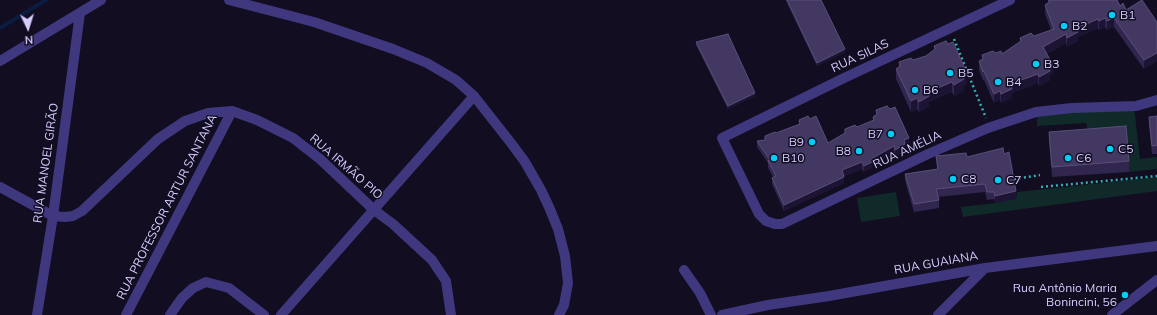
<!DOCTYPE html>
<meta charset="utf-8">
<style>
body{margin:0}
#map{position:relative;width:1157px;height:315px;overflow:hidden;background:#120d21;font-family:Mulish,sans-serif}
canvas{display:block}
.north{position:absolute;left:8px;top:8px;width:40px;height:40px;-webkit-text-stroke:3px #120d21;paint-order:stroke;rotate:176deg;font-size:11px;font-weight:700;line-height:16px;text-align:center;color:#d6cdff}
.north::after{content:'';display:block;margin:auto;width:14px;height:18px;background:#d6cdff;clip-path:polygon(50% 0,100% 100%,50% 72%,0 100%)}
</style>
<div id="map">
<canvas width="1157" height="315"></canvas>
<div class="north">N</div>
</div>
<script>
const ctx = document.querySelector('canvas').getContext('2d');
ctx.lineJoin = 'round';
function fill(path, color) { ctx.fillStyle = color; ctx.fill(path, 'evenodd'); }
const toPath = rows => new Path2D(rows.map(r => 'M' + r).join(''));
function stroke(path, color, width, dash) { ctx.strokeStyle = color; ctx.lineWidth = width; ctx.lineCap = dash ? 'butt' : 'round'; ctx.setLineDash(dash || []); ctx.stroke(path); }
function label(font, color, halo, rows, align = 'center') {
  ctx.font = font + ' Mulish,sans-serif'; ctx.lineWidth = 3; ctx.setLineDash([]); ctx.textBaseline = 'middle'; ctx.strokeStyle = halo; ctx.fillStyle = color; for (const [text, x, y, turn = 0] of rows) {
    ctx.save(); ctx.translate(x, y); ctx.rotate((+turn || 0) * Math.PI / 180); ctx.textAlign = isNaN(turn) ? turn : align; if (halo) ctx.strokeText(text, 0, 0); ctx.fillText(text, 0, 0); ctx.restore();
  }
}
fill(toPath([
 [1134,107,1140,159,1157,157,1157,169,1129,172,1088,131,1086,123,1037,126,1037,113],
 [1157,177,1157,191,963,217,961,207,995,203,1016,199,1017,192],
 [896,192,900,216,861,222,857,198]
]), '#102a2a');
stroke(toPath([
 [0,28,46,0]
]), '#0b1c41', 4);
stroke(toPath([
 [954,39,986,118],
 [1014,179,1040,175],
 [1041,187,1157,176]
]), '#2eb1b1', 2.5, [2, 3]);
stroke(toPath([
 [229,0,314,22,393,49,427,63,456,80,474,96,511,143,525,162,541,190,549,207,558,229,565,256,568,283,564,305,559,315],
 [1010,0,842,79,722,138,759,214,766,221,775,224,782,224,928,154,988,128,1036,112,1072,108,1136,106,1157,100],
 [0,61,101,0],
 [0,187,53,216,65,217,73,216,82,211,158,139,185,121,208,113,232,111,257,120,293,138,320,159,374,210,393,224,432,260,446,281,451,315],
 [684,270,700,293,711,315],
 [37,315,53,216,80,13],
 [126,315,232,111],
 [170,315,182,298,193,288,206,282,229,288,264,315],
 [281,315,474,96],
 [722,315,768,305,829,296,985,268,1157,246],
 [938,315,985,268],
 [1112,315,1157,280]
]), '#3f387f', 10);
fill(toPath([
 [786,0,821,0,845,52,817,66,786,1],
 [1048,0,1117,0,1120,6,1126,10,1157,22,1157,61,1144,69,1114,27,1107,30,1105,27,1099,30,1098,28,1078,37,1078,41,1067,47,1066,43,1047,54,1053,74,1050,75,1050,80,1039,86,1038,83,1012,93,1012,98,1001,103,1000,100,994,103,984,80,983,80,979,70,979,61,982,60,982,55,996,53,1002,54,1020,42,1020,38,1034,36,1051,30,1045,14,1045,5,1048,3],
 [696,42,755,96,728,109,696,45],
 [934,46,967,84,964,85,964,90,954,96,952,92,929,102,929,106,919,112,917,109,911,112,896,79,896,69,899,67,899,62,913,60,926,56,934,50],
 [876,110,909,144,905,146,905,151,895,156,894,153,872,164,872,168,864,172,862,169,844,176,844,183,784,211,772,184,772,178,773,177,768,168,768,163,757,147,757,141,765,140,776,133,799,124,799,120,828,143,873,121,873,117,876,115],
 [1157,116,1157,154,1152,154,1149,126,1149,117],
 [1049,132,1129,161,1129,172,1052,177,1049,142],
 [1004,154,1016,199,995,203,994,199,987,200,985,192,938,197,939,200,939,208,914,212,905,181,905,174,937,169,936,156,967,157]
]), '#30264e');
fill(toPath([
 [1105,18,1105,27,1099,30,1099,21],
 [1114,18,1114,27,1107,30,1107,21],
 [1098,19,1098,28,1078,37,1078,41,1067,47,1067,38,1077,28],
 [1066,34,1066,43,1043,56,1043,47],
 [845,49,845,52,817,66,817,63],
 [1157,53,1157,61,1144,69,1144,60],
 [1053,65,1053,74,1050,75,1050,80,1039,86,1039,77,1048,67],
 [967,73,967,84,964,85,964,90,954,96,954,85,963,75],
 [1038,74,1038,83,1012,93,1012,98,1001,103,1001,94,1010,84],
 [952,82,952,92,929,102,929,106,919,112,919,102,928,92],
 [1000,91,1000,100,994,103,994,94],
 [755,93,755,96,728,109,728,106],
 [917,98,917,109,911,112,911,101],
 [909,138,909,144,905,146,905,151,895,156,895,150,904,140],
 [894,146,894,153,872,164,872,168,864,172,864,166,871,159],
 [862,162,862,169,842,176,842,170],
 [844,177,844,183,784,211,784,205],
 [1016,191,1016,199,995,203,995,196]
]), '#1d1434');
const building = toPath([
 [787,0,821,0,845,49,817,63,787,0],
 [1049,0,1117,0,1120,6,1123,3,1126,10,1142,0,1157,22,1157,53,1144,60,1114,18,1107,21,1105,18,1099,21,1098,19,1077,28,1078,32,1067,38,1066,34,1043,47,1053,65,1048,67,1050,71,1039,77,1038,74,1010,84,1012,89,1001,94,1000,91,994,94,984,71,983,72,979,61,983,59,982,55,993,51,996,53,1001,51,1002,54,1021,41,1020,38,1031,33,1034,36,1054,29,1045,5,1049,2,1049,0],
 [728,34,755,93,728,106,696,42,728,34],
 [946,41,948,44,953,42,967,73,963,75,964,79,954,85,952,82,928,92,929,96,919,102,917,98,911,101,896,69,900,66,899,62,911,58,913,60,926,56,935,49,934,46,946,41],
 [887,106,890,109,895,107,909,138,904,140,905,144,895,150,894,146,871,159,872,162,864,166,862,162,842,170,844,177,784,205,772,178,776,176,768,161,770,160,757,141,765,140,765,136,775,132,776,133,800,124,799,120,808,116,810,119,816,116,828,143,845,133,845,129,855,125,857,127,874,120,873,117,877,114,876,110,887,106],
 [1157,116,1157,145,1152,146,1149,117,1157,116],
 [1126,126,1129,161,1052,167,1049,132,1126,126],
 [1003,148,1004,154,1009,152,1016,191,995,196,994,192,987,192,985,184,936,189,939,200,914,204,905,174,938,169,936,156,966,153,967,157,1003,148]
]);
fill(building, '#423861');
stroke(building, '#594f7a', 1);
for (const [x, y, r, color] of [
 [1112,15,4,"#01cef6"],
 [1064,26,4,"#01cef6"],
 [1036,64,4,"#01cef6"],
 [950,73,4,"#01cef6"],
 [998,82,4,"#01cef6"],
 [915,90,4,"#01cef6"],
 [891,134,4,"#01cef6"],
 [812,142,4,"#01cef6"],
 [1110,149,4,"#01cef6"],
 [859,151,4,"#01cef6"],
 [774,158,4,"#01cef6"],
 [1068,158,4,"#01cef6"],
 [953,179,4,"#01cef6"],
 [998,180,4,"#01cef6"],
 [1125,295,4,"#01cef6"]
]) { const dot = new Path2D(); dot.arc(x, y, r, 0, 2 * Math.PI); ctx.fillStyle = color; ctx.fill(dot); stroke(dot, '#120d21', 1.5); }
label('12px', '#d6cdff', '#120d21', [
 ["B1",1120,15],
 ["B2",1072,26],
 ["B3",1044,64],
 ["B5",958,73],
 ["B4",1006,82],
 ["B6",923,90],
 ["B7",883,134,"right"],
 ["B9",804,142,"right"],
 ["C5",1118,149],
 ["B8",851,151,"right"],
 ["B10",782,158],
 ["C6",1076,158],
 ["C8",961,179],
 ["C7",1006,180],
 ["Rua Antônio Maria",1117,288,"right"],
 ["Bonincini, 56",1117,302,"right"]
], 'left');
label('12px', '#d6cdff', '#120d21', [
 ["RUA SILAS",860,56,-25],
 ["RUA AMÉLIA",907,150,-25],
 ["RUA MANOEL GIRÃO",46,163,-82],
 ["RUA IRMÃO PIO",346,167,41],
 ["RUA PROFESSOR ARTUR SANTANA",167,207,-63],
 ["RUA GUAIANA",936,263,-10]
]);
</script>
